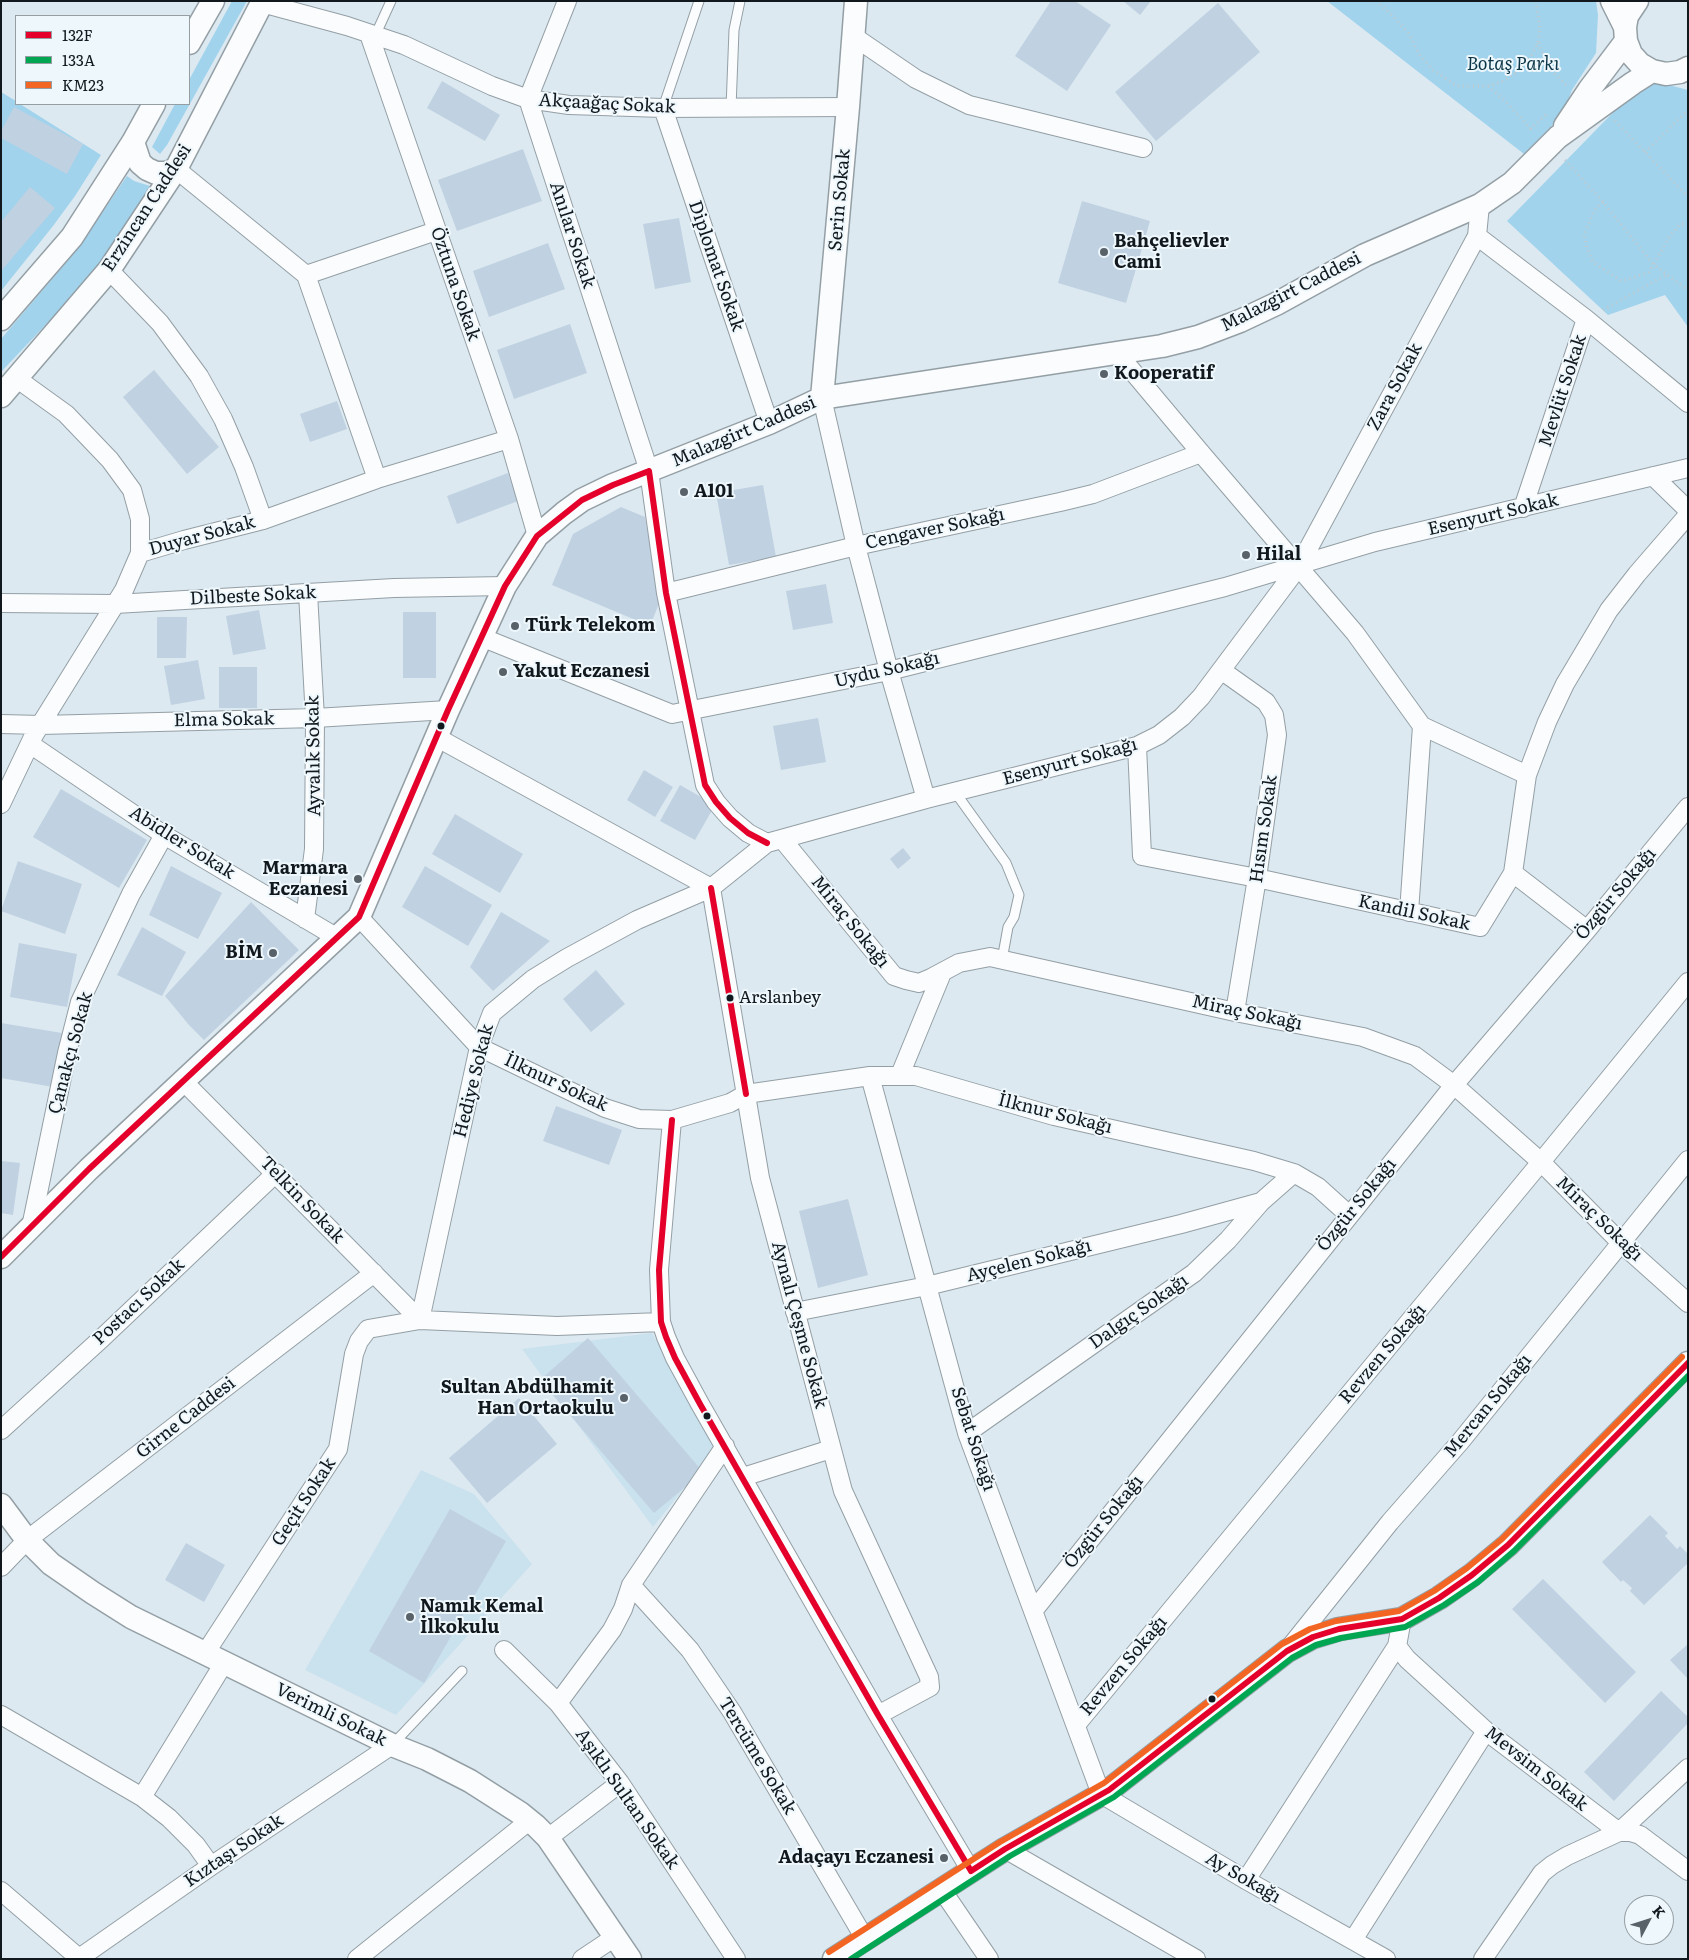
<!DOCTYPE html>
<meta charset="utf-8">
<style>
body{margin:0}
#map{position:relative;width:1689px;height:1960px;overflow:hidden;background:#dce9f1;font-family:Literata,serif}
canvas{display:block}
.frame{position:absolute;inset:0;border:2px solid #11191e;pointer-events:none}
.legend{position:absolute;left:15px;top:15px;width:175px;height:90px;box-sizing:border-box;background:#edf7fc;border:1px solid #959ea3;margin:0;padding:6px 9px;list-style:none;font-size:15px;color:#11191e}
.legend li{display:flex;align-items:center;gap:10px;height:25px}
.legend b{width:25px;border:1px solid #959ea3}
.north{position:absolute;left:1624px;top:1895px;width:50px;height:50px;box-sizing:border-box;background:#edf7fc;border:1px solid #959ea3;border-radius:50%;rotate:50deg;font-size:14px;font-weight:700;line-height:20px;text-align:center;color:#11191e}
.north::after{content:'';display:block;margin:auto;width:18px;height:22px;background:#586268;clip-path:polygon(50% 0,100% 100%,50% 72%,0 100%)}
</style>
<div id="map">
<canvas width="1689" height="1960"></canvas>
<div class="frame"></div>
<ul class="legend">
<li><b style="height:6px;background:#e4002b"></b>132F</li>
<li><b style="height:6px;background:#00a651"></b>133A</li>
<li><b style="height:6px;background:#f26522"></b>KM23</li>
</ul>
<div class="north">K</div>
</div>
<script>
const ctx = document.querySelector('canvas').getContext('2d');
ctx.lineJoin = 'round';
function fill(path, color) { ctx.fillStyle = color; ctx.fill(path, 'evenodd'); }
const toPath = rows => new Path2D(rows.map(r => 'M' + r).join(''));
function stroke(path, color, width, dash) { ctx.strokeStyle = color; ctx.lineWidth = width; ctx.lineCap = dash ? 'butt' : 'round'; ctx.setLineDash(dash || []); ctx.stroke(path); }
function label(font, color, halo, rows, align = 'center') {
  ctx.font = font + ' Literata,serif'; ctx.lineWidth = 4; ctx.setLineDash([]); ctx.textBaseline = 'middle'; ctx.strokeStyle = halo; ctx.fillStyle = color; for (const [text, x, y, turn = 0] of rows) {
    ctx.save(); ctx.translate(x, y); ctx.rotate((+turn || 0) * Math.PI / 180); ctx.textAlign = isNaN(turn) ? turn : align; if (halo) ctx.strokeText(text, 0, 0); ctx.fillText(text, 0, 0); ctx.restore();
  }
}
fill(toPath([
 [652,1333,717,1447,653,1527,522,1349],
 [421,1470,474,1494,532,1564,396,1715,305,1670]
]), '#cae1ee');
fill(toPath([
 [232,1,247,1,167,145,160,154,152,147,175,104,189,104,189,80],
 [1327,1,1596,1,1598,15,1596,53,1572,90,1563,114,1524,154],
 [1654,81,1688,90,1688,327,1665,295,1608,315,1507,221,1634,91],
 [1,92,16,101,16,104,20,104,101,155,75,196,53,226,1,291],
 [127,176,134,181,150,186,121,234,89,279,1,372,1,339,75,252]
]), '#a1d3ed');
fill(toPath([
 [1051,1,1075,1,1111,25,1067,91,1015,56],
 [1123,1,1151,1,1140,15],
 [1218,3,1260,52,1156,141,1115,92],
 [442,81,500,115,485,141,427,108],
 [14,107,83,144,67,174,1,138,1,131],
 [523,149,542,201,457,231,438,180],
 [30,187,55,208,1,271,1,222],
 [1082,201,1150,221,1126,303,1058,283],
 [679,218,691,282,655,289,643,224],
 [548,243,565,289,489,317,473,271],
 [570,324,587,373,514,399,497,350],
 [154,370,219,447,187,474,123,397],
 [337,401,347,429,310,442,300,414],
 [508,473,518,501,457,524,447,496],
 [763,485,776,557,729,565,716,493],
 [621,507,645,517,660,601,650,626,552,585,573,534],
 [826,584,833,623,793,630,786,591],
 [259,610,266,649,233,655,226,616],
 [403,612,436,612,436,678,403,678],
 [157,617,187,617,186,658,157,658],
 [198,660,205,699,171,705,164,666],
 [219,667,257,667,257,708,219,708],
 [818,718,826,762,781,770,773,726],
 [644,770,673,787,655,817,627,800],
 [680,785,715,805,695,840,660,821],
 [61,789,147,840,119,888,33,837],
 [455,814,523,854,500,893,432,854],
 [903,848,911,858,898,869,890,859],
 [18,861,82,884,65,934,1,911],
 [171,866,222,893,198,939,149,915],
 [425,866,492,905,468,946,402,907],
 [251,902,299,950,204,1040,189,1025,165,996],
 [501,912,550,941,493,991,470,967],
 [142,927,186,952,162,996,117,975],
 [19,943,77,954,67,1007,10,997],
 [596,970,625,1004,591,1032,563,999],
 [1,1023,62,1033,53,1087,1,1078],
 [556,1106,622,1130,609,1165,543,1141],
 [1,1161,20,1163,13,1215,1,1213],
 [848,1199,868,1275,818,1288,799,1211],
 [588,1338,703,1472,654,1513,540,1380],
 [519,1398,557,1444,487,1503,449,1458],
 [450,1509,506,1541,424,1683,369,1651],
 [1650,1515,1668,1533,1665,1536,1677,1549,1680,1546,1688,1554,1688,1563,1644,1605,1630,1591,1632,1588,1623,1580,1621,1582,1602,1562],
 [186,1543,225,1565,204,1602,165,1580],
 [1543,1579,1636,1672,1605,1703,1512,1609],
 [1688,1644,1688,1679,1670,1660],
 [1661,1691,1688,1717,1688,1723,1614,1801,1584,1772]
]), '#c0d1e1');
const service = toPath([
 [375,36,391,1],
 [663,108,699,1],
 [731,108,734,30,740,1],
 [955,792,1006,863,1019,895,1014,917,1008,927,1002,960],
 [394,1743,462,1671]
]);
const minor = toPath([
 [567,1,528,99,649,471,666,593,705,785,716,802,730,818,748,833,767,843],
 [262,3,347,26,404,45,492,86,528,99,569,105,663,108,848,107],
 [369,34,509,439,537,536],
 [853,36,916,79,969,105,1143,148],
 [663,108,769,423],
 [176,169,306,275,436,231],
 [1477,236,1586,319,1523,508],
 [109,270,160,323,199,376,223,419,244,467,263,520],
 [306,275,377,479],
 [1586,319,1688,403],
 [1118,354,1201,453,1355,633,1422,726,1527,775],
 [16,378,66,414,110,460,132,490,140,519,140,553],
 [822,398,856,546,889,671,926,799],
 [1653,476,1688,510],
 [666,593,856,546,1060,502,1093,494,1201,453],
 [1,603,115,604,394,588,505,586],
 [481,637,672,714,889,671,1225,587,1375,542,1688,468],
 [1221,670,1266,702,1274,715,1277,735,1257,878,1235,1012],
 [1,724,41,725,315,718,448,710],
 [436,737,711,888],
 [30,744,164,835,336,937],
 [1137,746,1142,856,1257,878,1480,927,1513,873,1527,775,1547,722,1565,684,1609,610,1637,574,1688,515],
 [1,804,34,735,124,590,140,553,184,540,263,520,377,479,509,439],
 [782,839,894,976,906,980,919,983,931,978,959,963,990,957,1235,1012,1363,1037,1415,1056,1454,1085,1541,1162,1621,1243,1688,1303],
 [1513,873,1587,930],
 [711,888,760,1178,843,1491,929,1677,930,1687,878,1715],
 [1409,912,1422,726],
 [359,917,479,1047,605,1108,639,1119,672,1120,730,1103,746,1094,870,1076,916,1076,1054,1116,1254,1161,1294,1173,1318,1187,1349,1215],
 [305,919,314,849,315,718,308,593],
 [900,1075,942,973],
 [870,1076,967,1433,1101,1794,1246,1880,1386,1959],
 [183,1081,420,1320],
 [672,1120,659,1270,661,1322,666,1337,675,1358,700,1404,878,1715,971,1871],
 [31,1227,67,1053,80,1002,131,894,164,835],
 [795,1312,927,1286,1181,1224,1261,1202],
 [420,1320,479,1047,492,1013,533,979,567,958,637,920,711,888,767,843,926,799,1137,746,1159,735,1182,717,1201,697,1299,566,1477,236,1480,205],
 [1,1430,101,1339,276,1173],
 [967,1433,1194,1273,1228,1240,1261,1202,1294,1173],
 [743,1477,831,1449],
 [1,1567,27,1540,374,1273],
 [631,1585,690,1650,732,1712,865,1939],
 [1034,1610,1454,1085,1587,930,1688,807],
 [1397,1646,1407,1659,1486,1731,1619,1832,1630,1832,1640,1835,1688,1871],
 [1290,1647,1390,1522,1460,1442,1688,1160],
 [504,1650,558,1703,620,1783,736,1959],
 [206,1652,338,1449,354,1354,359,1341,368,1329,420,1320,557,1326,661,1322],
 [558,1703,612,1630,623,1609,631,1585,725,1446],
 [1,1715,142,1797,169,1818,196,1845,211,1866],
 [1076,1725,1541,1162,1688,982],
 [142,1797,224,1663],
 [548,1838,620,1783],
 [1005,1849,1196,1959],
 [1246,1880,1397,1646,1402,1619],
 [942,1890,989,1959],
 [1,1891,79,1958],
 [1353,1940,1486,1731],
 [78,1959,211,1866,392,1745],
 [357,1959,529,1821],
 [582,1959,615,1937],
 [1483,1959,1542,1873,1552,1865,1567,1856,1619,1832,1688,1768]
]);
const tertiary = toPath([
 [1612,1,1625,27],
 [1637,1,1627,16,1625,27,1626,41,1631,54,1640,64,1652,71,1666,74,1680,72,1688,68],
 [189,43,213,1],
 [1565,126,1589,90,1626,41],
 [133,142,140,163,147,169,156,173,166,173,176,169],
 [1,319,72,237,133,142,154,104],
 [1,396,109,270,176,169,263,1],
 [822,398,848,107,856,1],
 [1,1257,89,1169,359,917,448,710,505,586,537,536,564,513,582,500,613,485,769,423,822,398,1162,346,1198,337,1240,321,1276,304,1365,255,1480,205,1512,183,1558,137,1633,83,1652,71],
 [1,1505,27,1540,51,1564,93,1593,131,1617,392,1745,427,1759,470,1781,520,1813,536,1826,548,1838,630,1959],
 [834,1959,1005,1849,1109,1790,1287,1651,1313,1637,1339,1629,1402,1619,1439,1598,1472,1575,1508,1545,1688,1363]
]);
stroke(service, '#949fa5', 11);
stroke(minor, '#949fa5', 20);
stroke(tertiary, '#949fa5', 25);
stroke(toPath([
 [1376,1,1393,16,1409,34,1419,54,1433,70,1457,86,1488,86,1501,82,1520,70,1530,58,1538,43,1540,28,1536,1],
 [1538,43,1550,69,1568,87],
 [1488,86,1506,102,1531,129],
 [1615,121,1688,197],
 [1530,129,1546,115],
 [1645,152,1688,110],
 [1565,160,1603,202,1653,264,1688,290],
 [1603,202,1594,211,1584,235,1587,248,1593,262,1621,281,1636,277,1649,272,1670,236,1680,224,1688,224],
 [1603,310,1666,275]
]), '#c3c8ca', 3, [1, 4]);
stroke(service, '#fafcfd', 9);
stroke(minor, '#fafcfd', 18);
stroke(tertiary, '#fafcfd', 22);
stroke(toPath([
 [649,471,666,593,705,785,716,802,730,818,748,833,767,843],
 [711,888,746,1094],
 [672,1120,659,1270,661,1322,666,1337,675,1358,700,1404,878,1715,971,1871],
 [1,1257,89,1169,359,917,448,710,505,586,537,536,582,500,613,485,649,471],
 [971,1871,1005,1849,1109,1790,1287,1651,1313,1637,1339,1629,1402,1619,1439,1598,1472,1575,1508,1545,1688,1363]
]), '#e4002b', 6);
stroke(toPath([
 [851,1959,1010,1856,1114,1797,1292,1658,1316,1645,1341,1638,1405,1627,1444,1605,1478,1582,1514,1551,1688,1376]
]), '#00a651', 6);
stroke(toPath([
 [829,1952,1000,1842,1104,1783,1282,1644,1310,1629,1336,1621,1399,1611,1434,1591,1467,1568,1502,1539,1682,1357]
]), '#f26522', 6);
for (const [x, y, r, color] of [
 [1104,252,5,"#586268"],
 [1104,374,5,"#586268"],
 [684,492,5,"#586268"],
 [1246,555,5,"#586268"],
 [515,626,5,"#586268"],
 [503,672,5,"#586268"],
 [441,726,4.5,"#11191e"],
 [358,879,5,"#586268"],
 [273,953,5,"#586268"],
 [730,998,4.5,"#11191e"],
 [624,1398,5,"#586268"],
 [707,1416,4.5,"#11191e"],
 [410,1617,5,"#586268"],
 [1212,1699,4.5,"#11191e"],
 [944,1858,5,"#586268"]
]) { const dot = new Path2D(); dot.arc(x, y, r, 0, 2 * Math.PI); ctx.fillStyle = color; ctx.fill(dot); stroke(dot, '#edf7fc', 2); }
label('17px', '#11191e', '#edf7fc', [
 ["Arslanbey",739,998]
], 'left');
label('italic 18px', '#0c3648', '#edf7fc', [
 ["Botaş Parkı",1513,65]
]);
label('18px', '#11191e', '#edf7fc', [
 ["Akçaağaç Sokak",607,104,3],
 ["Serin Sokak",840,200,-85],
 ["Erzincan Caddesi",147,208,-57],
 ["Anılar Sokak",572,235,72],
 ["Diplomat Sokak",716,266,71],
 ["Öztuna Sokak",455,284,71],
 ["Malazgirt Caddesi",1291,292,-27],
 ["Zara Sokak",1395,387,-62],
 ["Mevlüt Sokak",1563,391,-72],
 ["Malazgirt Caddesi",744,432,-23],
 ["Esenyurt Sokak",1493,515,-13],
 ["Cengaver Sokağı",935,529,-12],
 ["Duyar Sokak",202,536,-15],
 ["Dilbeste Sokak",253,596,-3],
 ["Uydu Sokağı",887,670,-13],
 ["Elma Sokak",224,720,-1],
 ["Ayvalık Sokak",314,756,-91],
 ["Esenyurt Sokağı",1070,762,-15],
 ["Hısım Sokak",1264,829,-82],
 ["Abidler Sokak",182,843,32],
 ["Özgür Sokağı",1616,894,-50],
 ["Kandil Sokak",1414,913,12],
 ["Miraç Sokağı",850,922,51],
 ["Miraç Sokağı",1247,1013,12],
 ["Çanakçı Sokak",71,1053,-75],
 ["Hediye Sokak",474,1081,-76],
 ["İlknur Sokak",556,1083,25],
 ["İlknur Sokağı",1055,1114,14],
 ["Telkin Sokak",302,1200,46],
 ["Özgür Sokağı",1357,1205,-51],
 ["Miraç Sokağı",1599,1219,44],
 ["Ayçelen Sokağı",1029,1261,-14],
 ["Postacı Sokak",139,1302,-43],
 ["Dalgıç Sokağı",1139,1312,-35],
 ["Aynalı Çeşme Sokak",799,1325,75],
 ["Revzen Sokağı",1383,1354,-50],
 ["Mercan Sokağı",1488,1406,-51],
 ["Girne Caddesi",186,1418,-38],
 ["Sebat Sokağı",973,1439,72],
 ["Geçit Sokak",304,1502,-57],
 ["Özgür Sokağı",1104,1522,-51],
 ["Revzen Sokağı",1124,1666,-50],
 ["Verimli Sokak",331,1715,26],
 ["Tercüme Sokak",757,1756,59],
 ["Mevsim Sokak",1536,1769,38],
 ["Aşıklı Sultan Sokak",627,1799,55],
 ["Kıztaşı Sokak",234,1851,-34],
 ["Ay Sokağı",1243,1878,30]
]);
label('bold 18px', '#11191e', '#edf7fc', [
 ["Bahçelievler",1114,242],
 ["Cami",1114,263],
 ["Kooperatif",1114,374],
 ["A101",694,492],
 ["Hilal",1256,555],
 ["Türk Telekom",525,626],
 ["Yakut Eczanesi",513,672],
 ["Marmara",348,869,"right"],
 ["Eczanesi",348,890,"right"],
 ["BİM",263,953,"right"],
 ["Sultan Abdülhamit",614,1388,"right"],
 ["Han Ortaokulu",614,1409,"right"],
 ["Namık Kemal",420,1607],
 ["İlkokulu",420,1628],
 ["Adaçayı Eczanesi",934,1858,"right"]
], 'left');
</script>
